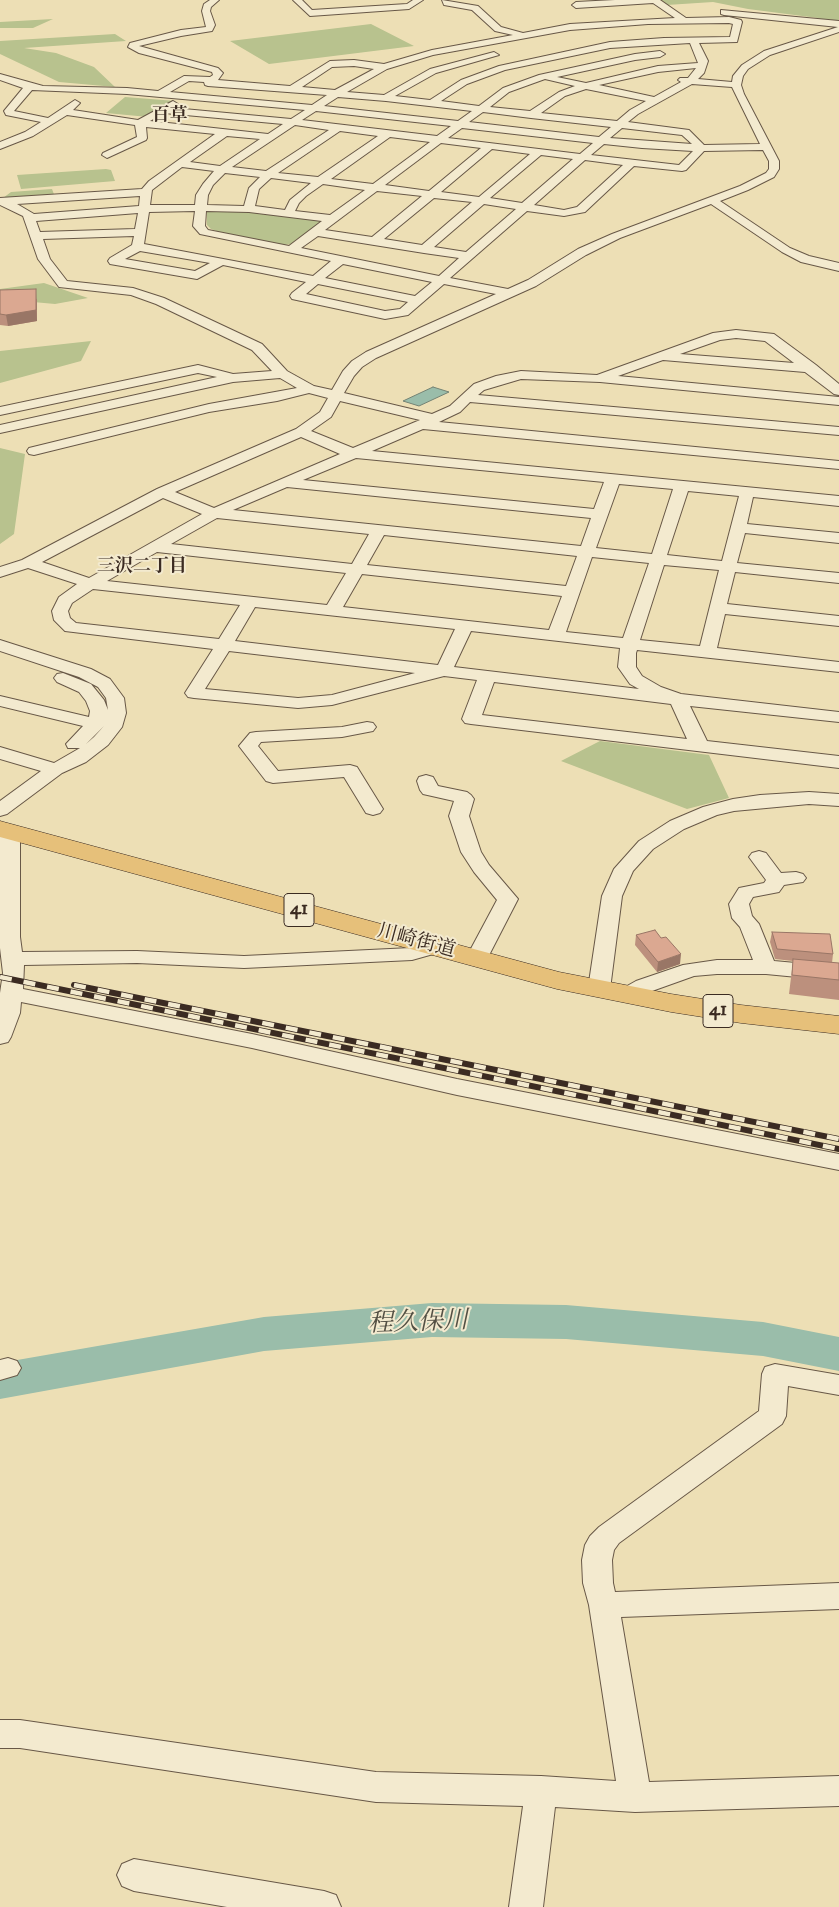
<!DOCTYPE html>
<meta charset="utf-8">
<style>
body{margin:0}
canvas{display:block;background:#eddfb5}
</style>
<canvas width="839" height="1907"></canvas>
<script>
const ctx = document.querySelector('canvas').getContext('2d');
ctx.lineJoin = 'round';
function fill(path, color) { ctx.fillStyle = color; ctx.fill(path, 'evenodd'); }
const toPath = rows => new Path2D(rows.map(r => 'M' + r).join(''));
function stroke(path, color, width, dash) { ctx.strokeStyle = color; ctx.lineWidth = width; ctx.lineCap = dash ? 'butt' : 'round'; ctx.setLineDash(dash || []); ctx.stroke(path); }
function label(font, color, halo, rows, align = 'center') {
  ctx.font = font + ' "IM FELL DW Pica","Noto Serif JP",serif'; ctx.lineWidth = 4; ctx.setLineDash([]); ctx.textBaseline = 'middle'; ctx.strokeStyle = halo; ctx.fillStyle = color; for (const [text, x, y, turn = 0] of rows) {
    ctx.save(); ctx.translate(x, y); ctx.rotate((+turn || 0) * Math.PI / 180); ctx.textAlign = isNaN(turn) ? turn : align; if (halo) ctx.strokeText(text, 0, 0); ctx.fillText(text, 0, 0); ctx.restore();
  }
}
fill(toPath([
 [660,0,839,0,839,22,823,21,818,18,748,9,713,2,667,5],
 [53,19,33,28,0,28,0,22],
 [371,24,414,46,269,64,230,41],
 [115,34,126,41,24,48,56,53,94,67,115,87,59,82,0,54,0,41],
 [125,97,176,101,148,117,106,113],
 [106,169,111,170,115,181,21,189,17,175],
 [52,189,55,197,3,198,11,192],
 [245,210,320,219,322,221,291,244,284,245,219,232,211,229,207,225,207,211],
 [44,283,88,298,55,304,0,299,0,289],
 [91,341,81,361,0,383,0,351],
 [0,448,25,454,14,534,0,544],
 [600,741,709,755,729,798,687,809,561,761]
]), '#b8c28e');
const water = toPath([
 [433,387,449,392,419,406,403,401,433,387]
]);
fill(water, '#9abdaa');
stroke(water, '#748374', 1);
stroke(toPath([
 [836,1353,839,1348]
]), '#748374', 7);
fill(toPath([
 [432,1303,566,1305,763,1322,839,1337,839,1371,763,1356,566,1339,432,1337,264,1351,0,1399,0,1363,264,1317,432,1303]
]), '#9abdaa');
const minor = toPath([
 [210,0,219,0,211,7,210,11,215,25,212,31,181,36,139,46,218,68,223,73,218,80,290,86,330,61,354,60,384,64,432,50,513,35,495,31,472,10,444,5,442,0,478,6,501,27,523,33,570,24,675,18,653,3,576,8,572,5,576,2,615,0,660,0,686,18,729,17,741,20,742,22,737,42,699,43,708,61,704,73,698,79,732,82,733,76,742,65,764,51,838,27,724,15,721,14,721,10,839,21,839,32,770,55,748,69,743,76,741,85,744,94,779,161,779,169,774,177,748,190,720,201,790,248,809,256,839,263,839,271,801,262,782,252,711,204,620,238,586,255,536,286,376,358,362,367,354,376,344,393,432,414,450,406,474,384,496,376,521,371,597,375,713,333,736,330,774,334,816,365,839,384,839,395,834,394,805,372,663,360,618,376,839,397,839,405,600,382,521,379,484,390,478,395,839,427,839,435,470,402,460,412,439,422,839,461,839,469,423,429,372,451,839,496,839,506,753,497,747,524,839,533,839,543,745,533,737,563,839,573,839,583,735,572,727,604,839,616,839,626,725,614,717,648,839,662,839,672,637,650,636,653,636,667,642,676,661,687,681,694,839,712,839,722,690,706,707,741,839,756,839,768,471,724,465,723,462,719,477,680,444,676,332,705,298,708,194,698,188,697,185,693,213,649,65,631,54,620,52,611,59,597,77,584,28,568,0,577,0,567,22,560,157,489,296,429,320,412,328,398,309,393,277,401,209,412,34,455,29,454,27,451,29,448,209,404,297,388,280,378,233,382,0,433,0,425,217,377,198,373,0,415,0,407,198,365,233,374,272,371,252,350,156,304,131,295,59,287,38,259,23,216,0,205,0,198,142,189,149,181,215,134,146,127,147,138,146,140,107,158,102,155,103,153,137,137,135,125,67,115,33,136,0,149,0,142,25,132,41,122,6,115,4,111,23,88,0,80,0,74,43,86,127,88,158,91,184,76,210,77,213,75,212,72,139,53,128,47,130,43,181,30,206,27,202,11,204,4,210,0],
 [729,23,733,24,730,37,664,38,610,42,499,66,461,80,430,100,395,96,436,73,499,55,494,52,430,69,384,95,347,92,387,69,433,55,570,30,648,24,729,23],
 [690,43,698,63,658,66,586,83,557,77,635,60,660,57,665,54,660,51,635,54,539,75,503,88,479,106,441,101,467,84,505,70,610,48,690,43],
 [354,66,374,69,335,90,302,87,332,67,354,66],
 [696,68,688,78,680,78,678,80,681,82,654,97,599,85,658,72,696,68],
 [545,79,575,86,559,92,530,111,490,107,509,92,545,79],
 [189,81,204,82,205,85,208,86,327,95,312,105,170,92,189,81],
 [692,84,732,87,760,144,704,145,689,130,628,122,638,114,692,84],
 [586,89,646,101,630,110,617,121,541,113,565,96,586,89],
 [32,90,127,94,305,110,291,119,173,108,178,104,173,101,138,120,73,110,80,103,75,100,48,118,14,111,32,90],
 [338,97,386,101,472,111,458,121,324,106,338,97],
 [316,111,451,126,437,136,302,120,316,111],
 [483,112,531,118,611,127,599,137,469,122,483,112],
 [164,113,283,124,268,134,150,121,164,113],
 [295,125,329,130,266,171,232,167,295,125],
 [462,128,593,143,580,154,448,138,462,128],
 [622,128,682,135,692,144,610,138,622,128],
 [340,131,378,136,318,177,278,173,340,131],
 [227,136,260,139,220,166,190,162,227,136],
 [390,137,430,142,373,184,331,179,390,137],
 [441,143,481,148,429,191,385,185,441,143],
 [604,144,642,148,693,151,679,165,591,155,604,144],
 [492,149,530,154,479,197,441,192,492,149],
 [763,150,769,161,769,169,766,173,740,186,612,234,578,249,528,280,508,289,450,278,527,211,564,216,585,212,634,166,682,171,686,170,704,151,763,150],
 [541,155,573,159,522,203,490,198,541,155],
 [585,160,623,165,577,207,564,210,534,205,585,160],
 [182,167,214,171,203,184,196,195,195,205,150,205,152,190,182,167],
 [225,173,260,177,249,188,244,206,207,205,208,195,213,185,225,173],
 [271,178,311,183,290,200,285,210,255,206,259,189,271,178],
 [323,184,365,190,330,215,295,211,299,203,306,196,323,184],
 [377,191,422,196,372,237,325,230,377,191],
 [140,196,139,206,34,214,17,204,140,196],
 [434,198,472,202,422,245,384,239,434,198],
 [484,204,516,209,466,252,434,247,484,204],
 [195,211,193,226,200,234,331,261,313,276,144,244,149,212,195,211],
 [206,211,249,212,322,221,289,246,208,230,205,226,206,211],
 [138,213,135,229,40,232,36,221,138,213],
 [134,236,132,245,110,258,108,261,110,264,197,279,223,265,306,282,292,293,290,296,292,299,385,319,408,315,444,284,496,294,366,352,352,361,343,371,332,390,314,386,287,371,262,344,164,298,133,288,67,281,50,259,43,239,134,236],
 [318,236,424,253,459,258,439,276,301,248,318,236],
 [140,251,193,260,210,263,195,271,125,259,140,251],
 [343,264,432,282,415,296,325,278,343,264],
 [318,284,408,302,400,309,385,311,306,294,318,284],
 [736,338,765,341,794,363,680,354,720,340,736,338],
 [340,401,420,420,353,448,311,431,331,417,340,401],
 [301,437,340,454,214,508,175,492,301,437],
 [356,458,604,482,594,509,303,480,356,458],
 [619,484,673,489,652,554,596,548,619,484],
 [287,487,591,518,581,546,233,510,287,487],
 [688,491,739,496,722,561,667,555,688,491],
 [163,498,202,514,89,578,42,562,163,498],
 [217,518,369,534,352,564,171,544,217,518],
 [384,535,577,556,566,586,367,565,384,535],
 [157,552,346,573,327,605,107,581,157,552],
 [592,557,649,563,623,638,566,632,592,557],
 [664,565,719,570,700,646,640,640,664,565],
 [362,574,562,596,549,630,343,607,362,574],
 [93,589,240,605,219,639,76,623,70,618,68,611,72,603,93,589],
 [255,607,455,629,438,665,235,641,255,607],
 [471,631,620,648,618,667,630,684,639,689,454,667,471,631],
 [229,651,415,673,332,695,298,698,205,689,229,651],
 [494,682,671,704,687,739,482,715,494,682],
 [293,0,302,0,312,10,407,4,413,0,423,0,409,9,310,16,293,0],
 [0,640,91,669,110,679,124,698,126,713,122,727,108,745,86,762,62,773,7,814,0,816,0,801,41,771,0,759,0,747,54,763,80,748,68,748,66,744,83,726,0,706,0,696,89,717,90,711,86,701,79,692,57,682,54,678,57,674,63,673,91,684,104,700,108,710,106,698,98,687,79,677,0,651,0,640],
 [105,725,104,726,94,737,86,744,105,725],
 [367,722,373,723,376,727,373,731,342,737,261,742,258,746,278,771,350,765,357,767,383,809,380,813,373,815,366,813,344,777,273,783,266,781,239,746,250,733,256,732,342,727,367,722],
 [426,775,433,777,438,786,467,792,471,795,474,799,469,816,481,852,489,865,518,899,485,963,477,964,469,963,466,958,497,900,474,872,461,852,449,816,454,801,423,794,420,790,417,781,419,777,426,775],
 [809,792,839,794,839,806,809,804,734,811,717,815,684,829,653,849,633,871,622,896,610,989,607,994,599,996,591,994,588,989,602,896,614,869,639,841,670,821,703,807,733,799,760,795,809,792],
 [10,825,17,827,20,831,20,937,22,952,137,951,244,956,411,948,437,941,444,943,448,947,444,951,412,960,244,968,137,963,24,965,23,989,252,1034,457,1079,839,1154,839,1170,457,1095,252,1048,21,1002,20,1013,11,1037,8,1042,0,1044,0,993,3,973,0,948,0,831,3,827,10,825],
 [759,851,766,853,781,873,796,872,803,874,806,878,803,882,784,885,779,892,753,897,749,904,752,916,759,924,774,961,839,967,839,981,766,974,717,974,694,976,652,991,636,1000,628,1002,620,1000,617,995,620,990,636,981,683,965,717,960,753,960,740,927,732,918,729,904,739,888,764,883,766,880,749,857,752,853,759,851],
 [8,1358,17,1361,21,1368,17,1375,0,1380,0,1360,8,1358],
 [775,1364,839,1375,839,1395,788,1386,786,1416,782,1424,619,1543,614,1550,612,1560,613,1583,615,1592,839,1583,839,1609,621,1617,649,1782,839,1776,839,1806,635,1812,555,1807,543,1907,509,1907,523,1806,376,1802,20,1748,0,1748,0,1720,20,1720,376,1772,541,1776,616,1781,589,1605,583,1583,582,1560,585,1545,590,1536,599,1527,759,1411,762,1374,765,1367,775,1364],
 [134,1859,324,1891,336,1895,341,1907,227,1907,134,1891,122,1886,117,1875,122,1864,134,1859]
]);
const major = toPath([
 [0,821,559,972,671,994,741,1005,839,1016,839,1034,741,1023,671,1012,557,989,0,837,0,821]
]);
stroke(minor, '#685847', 2);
stroke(major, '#3b2b22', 1);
fill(minor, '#f3eacf');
fill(major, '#e6c07a');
const rail = toPath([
 [0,977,839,1149],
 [74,985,839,1139]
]);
stroke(rail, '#3b2b22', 6);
stroke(rail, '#f3eacf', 4.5, [12]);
fill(toPath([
 [0,290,37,299,37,321,8,326,0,325],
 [772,932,833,954,832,963,839,963,839,1000,789,994,793,961,775,959,770,942],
 [636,935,680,964,657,972,635,945]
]), '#bc907d');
fill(toPath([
 [36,289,37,321,8,326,6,315],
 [681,954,680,964,657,972,658,962]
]), '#997666');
const building = toPath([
 [36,289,36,310,6,315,0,314,0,290,36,289],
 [655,930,661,938,666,937,681,954,658,962,636,935,655,930],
 [772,932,830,934,833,954,777,949,772,932],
 [793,959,839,963,839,980,792,975,793,959]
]);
fill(building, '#dba891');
stroke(building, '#997666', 1);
label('bold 18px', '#3b2b22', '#f3eacf', [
 ["百草",170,116],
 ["三沢二丁目",142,567]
]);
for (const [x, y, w] of [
 [299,910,30],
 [718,1011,30]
]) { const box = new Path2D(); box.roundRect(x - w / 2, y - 16.5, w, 33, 4); ctx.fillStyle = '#f3eacf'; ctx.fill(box); stroke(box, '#3b2b22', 1); }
label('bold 19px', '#3b2b22', null, [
 ["41",299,910],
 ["41",718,1011]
]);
label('20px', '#3b2b22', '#f3eacf', [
 ["川崎街道",416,942,15]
]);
label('italic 25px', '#535044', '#f3eacf', [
 ["程久保川",418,1324,-2]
]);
</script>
